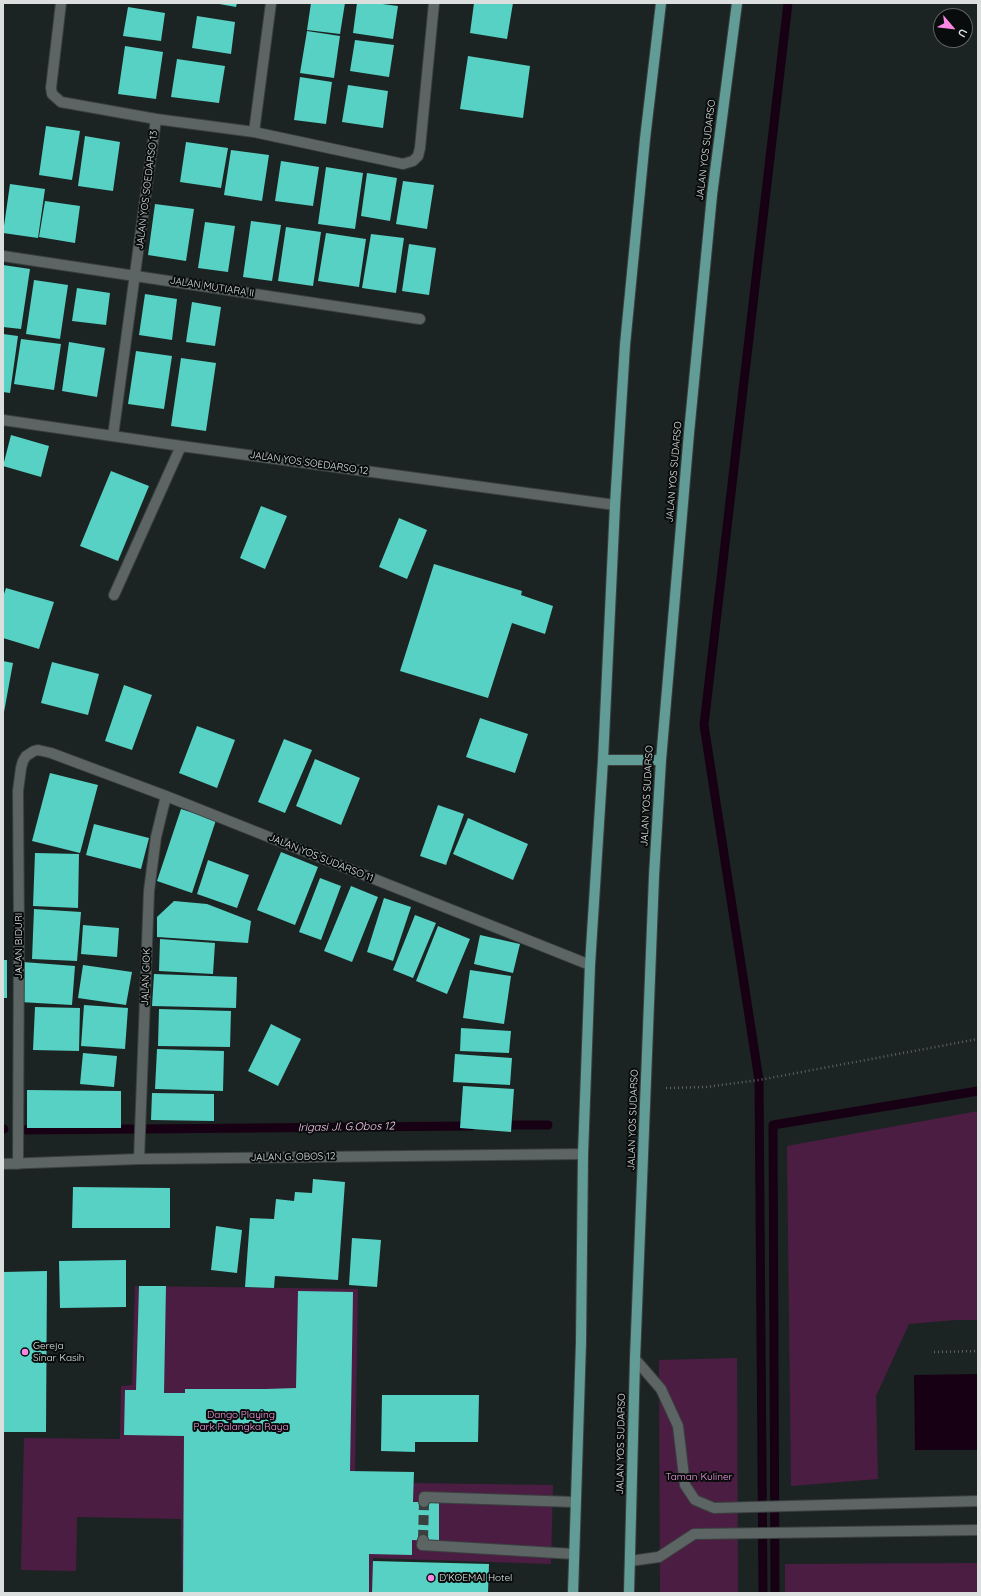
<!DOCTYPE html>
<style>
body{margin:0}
#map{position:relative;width:981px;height:1596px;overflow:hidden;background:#1c2423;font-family:Quicksand,sans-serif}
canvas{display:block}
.frame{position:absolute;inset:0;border:4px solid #dbe0df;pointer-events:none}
.north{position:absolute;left:933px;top:8px;width:40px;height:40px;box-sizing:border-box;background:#090c0c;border:1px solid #5d6160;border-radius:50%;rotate:118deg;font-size:11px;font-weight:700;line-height:16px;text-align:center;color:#dbe0df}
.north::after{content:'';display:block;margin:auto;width:14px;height:18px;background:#fc86e4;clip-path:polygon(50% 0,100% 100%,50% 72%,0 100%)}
</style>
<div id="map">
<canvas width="981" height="1596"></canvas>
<div class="frame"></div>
<div class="north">U</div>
</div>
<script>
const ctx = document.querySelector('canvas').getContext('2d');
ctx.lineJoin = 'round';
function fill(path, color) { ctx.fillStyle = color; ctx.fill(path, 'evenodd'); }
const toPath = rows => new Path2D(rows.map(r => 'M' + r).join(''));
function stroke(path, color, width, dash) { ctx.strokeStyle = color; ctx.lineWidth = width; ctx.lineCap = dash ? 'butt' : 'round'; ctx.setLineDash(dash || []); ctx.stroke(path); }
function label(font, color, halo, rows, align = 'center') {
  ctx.font = font + ' Quicksand,sans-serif'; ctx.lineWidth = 4; ctx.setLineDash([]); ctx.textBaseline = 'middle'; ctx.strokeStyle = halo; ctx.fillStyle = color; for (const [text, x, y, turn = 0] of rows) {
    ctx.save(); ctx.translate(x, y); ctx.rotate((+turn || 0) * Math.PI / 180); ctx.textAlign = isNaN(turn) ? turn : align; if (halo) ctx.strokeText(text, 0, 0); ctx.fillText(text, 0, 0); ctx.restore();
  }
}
fill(toPath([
 [978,1111,978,1320,955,1320,909,1324,876,1396,878,1479,791,1486,787,1146],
 [135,1286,358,1289,355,1474,409,1483,553,1485,551,1564,373,1558,373,1593,182,1593,181,1519,77,1517,76,1571,21,1570,24,1438,120,1439,121,1386,132,1385],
 [737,1358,738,1593,660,1593,659,1360],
 [978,1563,978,1593,785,1593,785,1564]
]), '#4c1d43');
fill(toPath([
 [978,1374,978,1450,915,1450,914,1375]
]), '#170013');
stroke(toPath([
 [500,1125,548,1125],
 [3,1129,4,1129],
 [144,1129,471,1126],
 [21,1130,132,1129],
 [763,1593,759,1080,704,725,788,3],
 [775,1593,773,1125,978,1091]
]), '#170013', 9);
fill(toPath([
 [214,3,237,3,236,7],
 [311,3,345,3,340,34,307,30],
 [357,3,375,3,398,6,393,39,353,33],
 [474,3,513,3,507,39,470,33],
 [128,7,165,13,161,41,123,36],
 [197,16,235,22,231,54,192,48],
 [307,31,340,36,334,78,300,73],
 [355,40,394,45,389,77,350,71],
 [125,46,163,52,156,99,118,94],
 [468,56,530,66,523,118,460,109],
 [177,59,225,66,219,103,171,97],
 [300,77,332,82,326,124,294,120],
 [348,85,388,91,383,128,342,122],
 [46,126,80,131,72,180,39,175],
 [85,136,120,142,113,191,78,186],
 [186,142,228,148,221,188,180,182],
 [231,150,269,155,262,201,224,195],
 [281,161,319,167,313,206,275,201],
 [326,167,363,173,355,229,318,224],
 [367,173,397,178,390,221,361,216],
 [403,181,434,185,427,229,396,224],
 [10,184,45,189,38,238,3,233],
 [45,201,80,206,75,243,39,237],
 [155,204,194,209,186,261,148,255],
 [251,221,281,225,272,281,243,277],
 [205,222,235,226,228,272,198,268],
 [286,227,321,232,313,286,278,281],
 [326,233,366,239,359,287,318,281],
 [371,234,404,238,396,293,362,288],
 [409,244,436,248,429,295,402,291],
 [3,265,30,269,21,329,3,327],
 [34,280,68,285,60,339,26,334],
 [77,288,110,293,106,325,72,321],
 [145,294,177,299,172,340,139,335],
 [192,302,221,307,215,346,186,342],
 [3,334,18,336,10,393,3,392],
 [21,339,61,344,54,390,14,384],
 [69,342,105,348,97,397,62,391],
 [136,351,172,356,164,409,128,404],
 [181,358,216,363,206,431,171,426],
 [11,435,49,446,41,477,3,466],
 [111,471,149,486,118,561,80,546],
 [261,506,287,516,265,569,240,558],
 [399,518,427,530,407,579,379,567],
 [434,564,522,591,521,595,553,606,545,634,512,623,488,698,400,671],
 [6,588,54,602,39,649,3,638,3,597],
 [3,661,13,663,4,712,3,712],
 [52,662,99,674,88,715,41,703],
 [124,685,152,695,132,750,105,741],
 [480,718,528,734,515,773,466,757],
 [197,726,235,740,217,788,179,773],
 [284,739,312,750,285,813,258,802],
 [315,759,360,778,341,825,296,806],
 [50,773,98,785,80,853,32,841],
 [438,805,464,814,446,865,420,856],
 [181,809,216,820,192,893,157,881],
 [468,818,528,844,513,880,453,854],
 [94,824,149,838,141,869,86,855],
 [281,852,318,867,295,925,257,910],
 [35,853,79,854,78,908,33,906],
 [208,860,249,875,237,908,197,894],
 [320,878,341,886,321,940,299,932],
 [351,886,378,897,352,962,324,951],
 [384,898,411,907,393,961,367,952],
 [174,901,207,904,251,921,248,943,157,937,157,917],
 [34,909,81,912,77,961,32,959],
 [415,915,436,923,413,978,393,970],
 [83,925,119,928,117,957,81,954],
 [438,926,470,939,447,994,416,981],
 [480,935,520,944,513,973,474,964],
 [160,939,215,943,213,974,159,971],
 [3,960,7,960,7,998,3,998],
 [23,962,75,966,72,1005,20,1002],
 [83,965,132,972,126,1005,78,998],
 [470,970,511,976,504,1024,463,1018],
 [154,974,237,977,236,1008,152,1006],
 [84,1005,128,1008,125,1049,81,1046],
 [35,1007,80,1008,79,1051,33,1050],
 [159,1009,231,1011,230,1047,158,1046],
 [271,1024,301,1039,278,1086,248,1071],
 [461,1028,511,1031,509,1053,460,1051],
 [157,1049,224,1051,223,1091,155,1089],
 [83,1053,117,1056,114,1087,80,1084],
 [455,1054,512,1058,510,1085,453,1082],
 [463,1086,514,1089,511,1132,460,1128],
 [27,1090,121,1091,121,1128,27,1128],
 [152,1093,214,1094,214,1121,151,1120],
 [313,1179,345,1182,338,1280,275,1276,274,1288,245,1287,250,1218,274,1219,276,1199,294,1201,295,1192,312,1193],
 [73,1187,170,1188,170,1228,72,1228],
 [216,1226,242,1230,237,1273,211,1270],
 [352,1238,381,1240,377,1287,349,1285],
 [126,1260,126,1307,60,1308,59,1261],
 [47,1271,46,1432,3,1432,3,1272],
 [139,1286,166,1286,164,1393,185,1393,185,1389,266,1389,296,1388,298,1291,353,1292,350,1471,414,1472,413,1502,439,1502,439,1541,412,1540,412,1555,369,1554,369,1593,183,1593,184,1436,124,1435,125,1390,136,1390],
 [382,1395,479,1395,478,1442,415,1442,415,1452,381,1451],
 [373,1561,489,1564,488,1593,372,1593]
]), '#56d1c4');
stroke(toPath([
 [423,1540,424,1502]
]), '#39403f', 10, [10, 5]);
const minor = toPath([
 [61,3,51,88,52,94,61,102,156,119,113,436],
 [156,119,254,132,403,164,413,161,418,156,420,148,434,3],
 [254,132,271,3],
 [3,256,420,319],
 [3,420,181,446,615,505],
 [114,595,181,446],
 [139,1159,149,891,156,837,166,796],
 [3,1164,139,1159,583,1154],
 [18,1164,19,931,18,791,21,768,23,761,26,756,34,751,38,750,51,753,166,796,590,965],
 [635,1359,661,1389,678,1426,685,1485,695,1500,714,1508,978,1501],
 [424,1502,424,1497,575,1502],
 [423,1540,422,1545,574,1554],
 [630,1561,659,1557,694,1534,978,1530]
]);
const major = toPath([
 [603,760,661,760],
 [573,1593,581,1342,583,1154,590,965,603,760,615,505,625,345,645,139,661,3],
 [629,1593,635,1359,654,876,661,760,689,433,712,195,737,3]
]);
stroke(minor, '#3a403f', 12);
stroke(major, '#3a403f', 12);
stroke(toPath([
 [666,1088,706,1087,759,1080,978,1039],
 [934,1352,978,1351]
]), '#5d6463', 2.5, [1, 3]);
stroke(minor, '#5c6564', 10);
stroke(major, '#619d96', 10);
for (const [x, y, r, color] of [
 [25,1352,4,"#fc86e4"],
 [431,1578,4,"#fc86e4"]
]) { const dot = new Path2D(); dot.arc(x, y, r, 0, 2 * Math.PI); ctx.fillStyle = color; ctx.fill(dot); stroke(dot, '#090c0c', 1.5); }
label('10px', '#dbe0df', '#090c0c', [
 ["JALAN YOS SUDARSO",706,150,-83],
 ["JALAN YOS SOEDARSO 13",147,190,-83],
 ["JALAN MUTIARA II",212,287,9],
 ["JALAN YOS SOEDARSO 12",309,463,8],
 ["JALAN YOS SUDARSO",674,472,-85],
 ["JALAN YOS SUDARSO",647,796,-87],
 ["JALAN YOS SUDARSO 11",321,858,22],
 ["JALAN BIDURI",19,946,-90],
 ["JALAN GIOK",146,977,-88],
 ["JALAN YOS SUDARSO",633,1120,-88],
 ["JALAN G. OBOS 12",293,1157,-1],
 ["JALAN YOS SUDARSO",621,1444,-89]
]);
label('10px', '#dbe0df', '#090c0c', [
 ["Gereja",33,1346],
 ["Sinar Kasih",33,1358],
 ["D'KOEMAI Hotel",439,1578]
], 'left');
label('10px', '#f89ce4', '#090c0c', [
 ["Dango Playing",241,1415],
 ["Park Palangka Raya",241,1427],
 ["Taman Kuliner",699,1477]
]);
label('italic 11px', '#fdc5f0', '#090c0c', [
 ["Irigasi Jl. G.Obos 12",346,1127,-1]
]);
</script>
